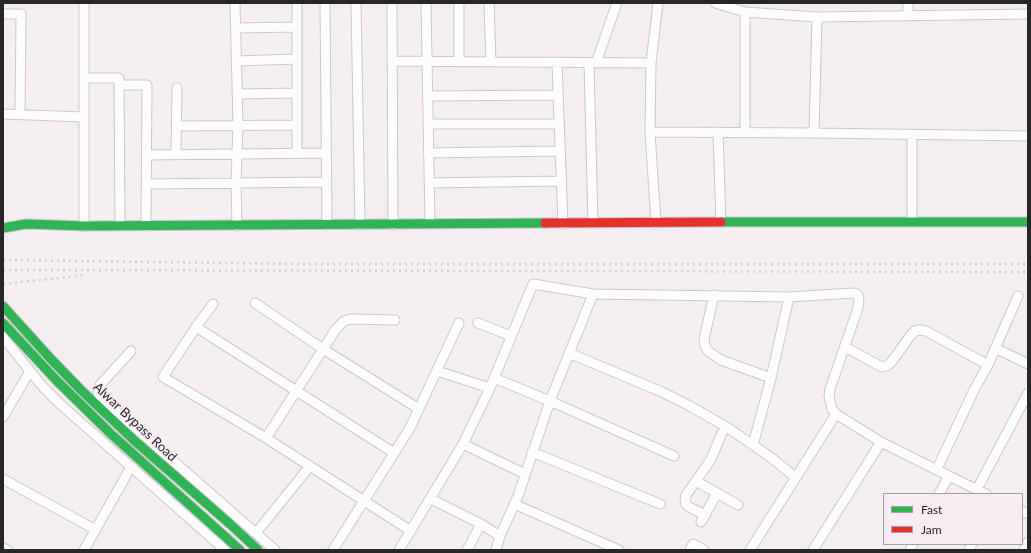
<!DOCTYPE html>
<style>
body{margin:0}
#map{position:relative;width:1031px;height:553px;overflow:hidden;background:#f4eef1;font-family:Lato,sans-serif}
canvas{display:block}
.frame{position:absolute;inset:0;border:4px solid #292628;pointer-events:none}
.legend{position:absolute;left:883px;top:493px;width:140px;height:52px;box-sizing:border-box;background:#f6ecf1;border:1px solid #a49da1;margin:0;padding:5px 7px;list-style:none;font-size:12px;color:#292628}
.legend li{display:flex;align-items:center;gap:8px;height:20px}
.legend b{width:20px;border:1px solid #a49da1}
</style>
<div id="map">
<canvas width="1031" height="553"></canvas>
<div class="frame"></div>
<ul class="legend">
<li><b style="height:5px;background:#30b455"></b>Fast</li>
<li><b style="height:5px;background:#e5322d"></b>Jam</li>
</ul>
</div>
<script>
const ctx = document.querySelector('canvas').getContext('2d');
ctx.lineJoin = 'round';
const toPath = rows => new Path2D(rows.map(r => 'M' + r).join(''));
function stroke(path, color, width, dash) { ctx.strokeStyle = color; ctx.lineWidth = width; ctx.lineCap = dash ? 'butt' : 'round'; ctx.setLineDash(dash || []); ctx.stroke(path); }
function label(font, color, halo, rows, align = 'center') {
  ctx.font = font + ' Lato,sans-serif'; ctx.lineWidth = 3; ctx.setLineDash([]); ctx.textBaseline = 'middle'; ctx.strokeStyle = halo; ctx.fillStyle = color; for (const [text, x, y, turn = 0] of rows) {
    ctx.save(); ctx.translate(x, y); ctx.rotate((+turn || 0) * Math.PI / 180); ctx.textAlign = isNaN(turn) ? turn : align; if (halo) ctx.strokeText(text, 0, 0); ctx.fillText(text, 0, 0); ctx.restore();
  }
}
const street = toPath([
 [84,3,84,226],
 [235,3,238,125,236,183,237,226],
 [297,3,297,153],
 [325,3,327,225],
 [356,3,360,225],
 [392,3,393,225],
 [426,3,430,224],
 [459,3,459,62],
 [489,3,491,62],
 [715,3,745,12,817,17],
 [3,14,21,14,20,115],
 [1028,14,817,17,814,133,1028,136],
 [908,16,908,3],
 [236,28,297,27],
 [236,61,297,59],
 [392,61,651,63],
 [557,63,563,224],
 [589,63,593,223],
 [596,63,617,3],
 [84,78,119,78,120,226],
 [119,85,147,85,146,226],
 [237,94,297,93],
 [427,96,558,95],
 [3,114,84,117],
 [428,124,559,124],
 [177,126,297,125],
 [650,132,814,133],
 [718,132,721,223],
 [745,132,745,12],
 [912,134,912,222],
 [428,153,560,151],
 [176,154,177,88],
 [147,155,326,153],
 [429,183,561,181],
 [146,184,327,182],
 [656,223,650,132,651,63,658,3],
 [714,295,704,339,705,346,708,351,721,360,771,378,753,445],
 [255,303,323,349,419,409],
 [213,304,196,327,163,377,266,438,411,531],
 [478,323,511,336],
 [196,327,394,453],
 [3,337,43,387,59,403,225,550],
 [845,347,878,365,883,367,888,365,893,360,910,336,915,331,920,330,926,331,988,365],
 [995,348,1028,364],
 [131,351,100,385,98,393,100,397,275,550],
 [569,353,662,392,688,405,725,426,753,445,773,459,796,478],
 [437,371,490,388],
 [494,378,550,401,674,456],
 [771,378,789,297],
 [3,417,30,371],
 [725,426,711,459,696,481,738,505],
 [266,438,336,329,344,321,351,319,395,320],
 [463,444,525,474],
 [532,452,660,504],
 [937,469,974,390,988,365,1018,296],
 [3,479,96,530],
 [696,481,686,495,685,499,686,504,689,507,705,515],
 [977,489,1028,393],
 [939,494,949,476,986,494],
 [431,499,481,524,500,536],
 [514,504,619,550],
 [1022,511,1028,514],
 [701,522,717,493],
 [256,533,310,466],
 [3,548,7,550],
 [84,550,131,467],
 [333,550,410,428,459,323],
 [399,550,463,444,490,388,533,284,593,294,789,297,853,293,857,294,859,298,858,308,830,389,829,396,832,409,836,414,881,442,949,476],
 [467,550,481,524],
 [496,550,500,536,518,496,550,401,593,294],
 [690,550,693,544,704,550],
 [750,550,836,414],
 [813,550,881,442],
 [910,550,913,544],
 [969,550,972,544],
 [1024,550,1028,542]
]);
const fast = toPath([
 [721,222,1028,222],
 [3,228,26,224,84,226,545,223],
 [3,306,50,358,82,391,136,442,230,524,258,550],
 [3,323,57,381,111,434,240,550]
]);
const jam = toPath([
 [545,223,721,222]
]);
stroke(street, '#cbc7c9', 11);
stroke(fast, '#cbc7c9', 11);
stroke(jam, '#cbc7c9', 11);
stroke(street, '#fdfcfd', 9);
stroke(fast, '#30b455', 9);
stroke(jam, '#e5322d', 9);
stroke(toPath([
 [3,260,303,264,1028,264],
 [3,270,1028,272],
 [3,284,86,275]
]), '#d1d0d1', 2.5, [2, 4]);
label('13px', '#292628', '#f6ecf1', [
 ["Alwar Bypass Road",135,422,43]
]);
</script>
